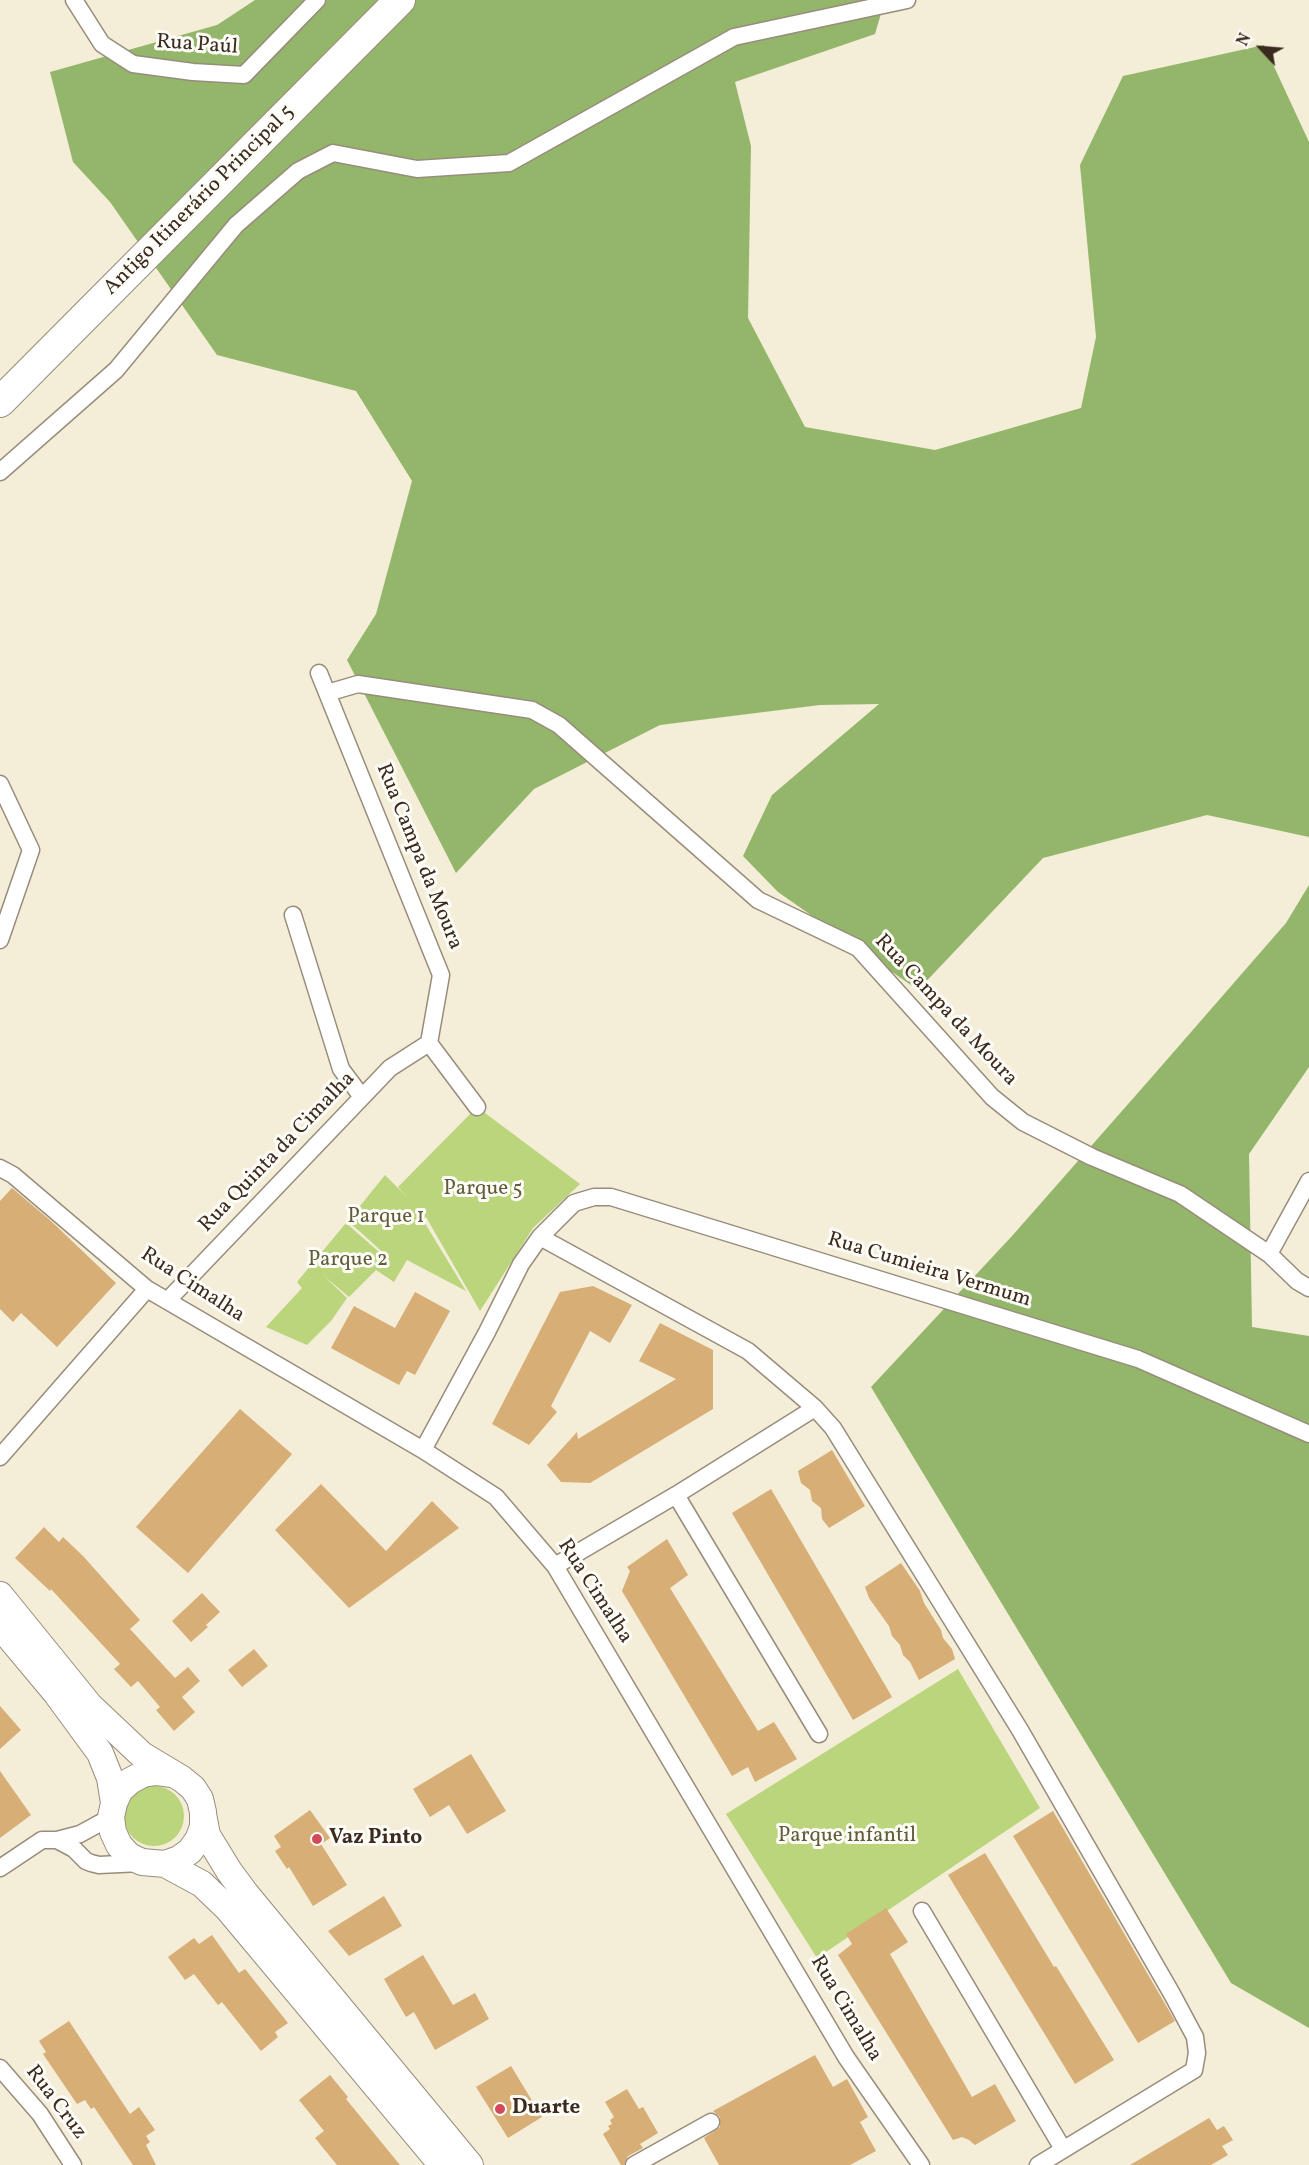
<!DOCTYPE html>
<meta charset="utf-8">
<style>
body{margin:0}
#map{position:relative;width:1309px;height:2165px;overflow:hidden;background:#f4edd8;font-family:Vollkorn,serif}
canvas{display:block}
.north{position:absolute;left:1231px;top:18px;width:60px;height:60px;-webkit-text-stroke:4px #fdfcf7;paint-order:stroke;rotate:296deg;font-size:16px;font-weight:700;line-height:24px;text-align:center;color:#3b2a1e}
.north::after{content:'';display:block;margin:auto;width:21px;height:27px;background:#3b2a1e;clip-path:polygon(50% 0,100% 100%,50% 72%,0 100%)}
</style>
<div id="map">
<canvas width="1309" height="2165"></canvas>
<div class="north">N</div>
</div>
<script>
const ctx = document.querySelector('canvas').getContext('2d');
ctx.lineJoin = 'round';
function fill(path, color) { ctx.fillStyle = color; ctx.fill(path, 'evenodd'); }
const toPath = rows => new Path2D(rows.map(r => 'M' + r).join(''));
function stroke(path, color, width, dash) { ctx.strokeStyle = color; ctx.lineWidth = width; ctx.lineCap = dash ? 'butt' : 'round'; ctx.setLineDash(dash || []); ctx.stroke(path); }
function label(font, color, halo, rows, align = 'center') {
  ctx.font = font + ' Vollkorn,serif'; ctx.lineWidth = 6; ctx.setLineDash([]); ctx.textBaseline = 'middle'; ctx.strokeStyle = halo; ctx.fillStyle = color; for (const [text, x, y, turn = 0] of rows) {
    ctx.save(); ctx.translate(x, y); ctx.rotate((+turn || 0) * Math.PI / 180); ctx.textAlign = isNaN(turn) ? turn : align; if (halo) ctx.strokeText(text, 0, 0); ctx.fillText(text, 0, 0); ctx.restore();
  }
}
fill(toPath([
 [477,1107,580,1184,533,1228,480,1311,426,1217,423,1220,466,1291,407,1260,394,1282,376,1270,349,1297,323,1275,347,1298,331,1321,307,1345,266,1327,302,1288,297,1282,346,1223,387,1259,388,1257,348,1221,385,1175,408,1198,398,1187],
 [958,1669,1040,1808,817,1958,726,1814],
 '124 1816a30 30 0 1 1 60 0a30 30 0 1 1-60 0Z'
]), '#bad57b');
fill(toPath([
 [255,0,885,0,875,34,735,82,751,146,748,318,805,427,935,450,1081,408,1096,337,1080,165,1123,76,1264,45,1309,142,1309,837,1207,815,1043,858,918,990,778,892,743,856,772,795,879,704,820,705,660,725,534,789,456,873,347,660,376,614,412,481,356,391,217,355,110,202,73,162,50,72,217,25],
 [1309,885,1309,1067,1249,1154,1252,1327,1309,1336,1309,2028,1231,1983,871,1387,1012,1236,1151,1078,1286,923]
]), '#93b66b');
fill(toPath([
 [12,1188,51,1221,116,1283,57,1347,21,1313,13,1322,0,1309,0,1201],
 [593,1286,632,1305,610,1343,590,1331,551,1406,557,1412,529,1445,492,1424,560,1292],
 [415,1292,450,1311,415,1375,407,1371,399,1385,331,1348,354,1306,395,1328],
 [660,1323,713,1350,713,1409,590,1483,561,1482,547,1465,577,1432,578,1439,676,1379,639,1361],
 [240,1409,292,1454,188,1573,136,1527],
 [832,1450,865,1506,829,1528,822,1519,821,1508,812,1501,810,1490,801,1483,798,1471],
 [321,1484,386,1551,432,1501,459,1528,349,1608,275,1530],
 [771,1489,892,1697,853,1720,732,1513],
 [44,1527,59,1542,63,1537,83,1556,140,1620,130,1629,175,1678,188,1667,200,1681,182,1697,195,1712,174,1731,156,1710,160,1707,138,1681,131,1687,114,1669,120,1664,51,1589,50,1591,15,1558],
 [667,1539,688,1575,670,1588,758,1731,774,1722,797,1759,755,1782,748,1767,732,1776,622,1591,630,1571,627,1567],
 [901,1563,920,1591,924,1603,941,1630,943,1638,952,1649,955,1659,919,1680,910,1662,903,1655,900,1645,892,1636,889,1626,869,1598,865,1587],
 [202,1593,220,1612,206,1625,208,1627,191,1642,172,1621],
 [254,1649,268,1666,242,1687,228,1670],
 [0,1706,21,1730,0,1749],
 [471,1754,506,1811,467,1834,449,1805,430,1817,413,1789],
 [0,1771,31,1815,0,1838],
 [310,1810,330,1838,321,1844,347,1885,313,1906,289,1867,287,1869,275,1851,281,1847,274,1836],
 [1053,1811,1175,2021,1138,2043,1013,1836],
 [985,1853,1054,1967,1056,1966,1114,2060,1075,2084,948,1875],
 [384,1896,402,1926,349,1956,328,1931],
 [886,1908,908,1942,890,1954,972,2097,995,2084,1016,2121,975,2145,969,2140,962,2137,953,2140,838,1955,852,1944,846,1934],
 [212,1935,239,1973,245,1969,288,2023,275,2032,278,2037,261,2051,222,2002,218,2005,194,1974,185,1980,168,1957,194,1938,199,1944],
 [423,1955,453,2005,475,1993,489,2019,435,2050,414,2012,406,2017,384,1979],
 [69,2021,130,2114,139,2107,155,2130,146,2136,150,2142,146,2145,156,2165,133,2165,94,2107,91,2109,85,2100,77,2104,43,2054,46,2052,39,2041],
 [815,2055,833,2087,847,2079,868,2117,860,2122,876,2151,850,2165,719,2165,704,2138,720,2127,720,2117,713,2111],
 [511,2066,542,2117,508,2138,476,2087],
 [330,2075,348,2097,346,2099,400,2165,337,2165,315,2138,324,2131,299,2100],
 [627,2089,639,2109,643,2107,658,2133,640,2144,643,2148,628,2156,624,2165,621,2165,603,2134,610,2129,608,2126,612,2124,610,2120,614,2117,605,2102],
 [1209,2118,1217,2130,1224,2126,1233,2140,1222,2146,1228,2155,1211,2165,1130,2165]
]), '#d7ae76');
const street = toPath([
 [74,0,102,44,133,64,193,72,244,75,317,0],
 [0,472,116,370,236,225,298,171,333,153,417,169,509,163,734,37,907,0],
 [319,673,441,975,429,1043],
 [327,693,358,684,532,710,559,725,758,900,858,948,992,1097,1023,1122,1092,1157,1180,1194,1269,1254,1297,1281,1309,1288],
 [0,784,31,850,0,940],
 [293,915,341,1069,362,1097],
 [429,1043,477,1107],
 [0,1168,13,1175,147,1289,423,1450,496,1497,555,1566,846,2057,921,2165],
 [540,1237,748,1351,815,1408,833,1428,1020,1730,1172,1994,1195,2037,1197,2053,1194,2070,1038,2165],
 [1269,1254,1309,1181],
 [167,1301,390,1068,429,1043],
 [423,1450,487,1332,521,1264,540,1237,574,1203,594,1197,611,1197,1138,1359,1309,1434],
 [0,1457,147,1289],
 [676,1495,819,1734],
 [555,1566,676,1495,815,1408],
 [57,1840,74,1849,86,1861,91,1863,99,1865,141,1863],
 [0,1868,42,1840,57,1840,80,1834,111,1817],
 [922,1911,1063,2149],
 [0,2068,40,2114,73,2165],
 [634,2165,711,2122]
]);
const primary = toPath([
 [0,1595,90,1706,142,1755,182,1779,193,1788,200,1799,203,1812,203,1827,198,1840,190,1851,179,1859,165,1864,142,1862,129,1856,119,1845,113,1832,111,1817,114,1803,120,1790,130,1781,143,1774,156,1772,170,1774],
 [0,1626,56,1693,100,1753,110,1778,114,1803],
 [203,1814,207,1835,229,1871,246,1894,470,2165],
 [165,1864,202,1884,228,1909,442,2165]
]);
const highway = toPath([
 [0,402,400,0]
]);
stroke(street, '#988c7b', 19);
stroke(primary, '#988c7b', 28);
stroke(highway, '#988c7b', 32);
stroke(street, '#fff', 16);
stroke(primary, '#fff', 26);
stroke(highway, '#fff', 30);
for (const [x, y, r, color] of [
 [317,1839,6,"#d1495b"],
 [500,2109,6,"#d1495b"]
]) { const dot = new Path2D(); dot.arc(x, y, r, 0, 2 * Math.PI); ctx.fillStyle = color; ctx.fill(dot); stroke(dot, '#fdfcf7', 2); }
label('21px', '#3b2a1e', '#fdfcf7', [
 ["Rua Paúl",197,46,4],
 ["Antigo Itinerário Principal 5",200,201,-45],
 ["Rua Campa da Moura",418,857,68],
 ["Rua Campa da Moura",945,1011,47],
 ["Rua Quinta da Cimalha",278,1153,-46],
 ["Rua Cumieira Vermum",929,1271,17],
 ["Rua Cimalha",192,1286,33],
 ["Rua Cimalha",594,1592,57],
 ["Rua Cimalha",845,2009,59],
 ["Rua Cruz",55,2103,53]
]);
label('21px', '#615d3a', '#fdfcf7', [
 ["Parque 5",483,1190],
 ["Parque 1",386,1218],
 ["Parque 2",348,1261],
 ["Parque infantil",847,1837]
]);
label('bold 21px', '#3b2a1e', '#fdfcf7', [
 ["Vaz Pinto",329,1839],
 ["Duarte",512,2109]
], 'left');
</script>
